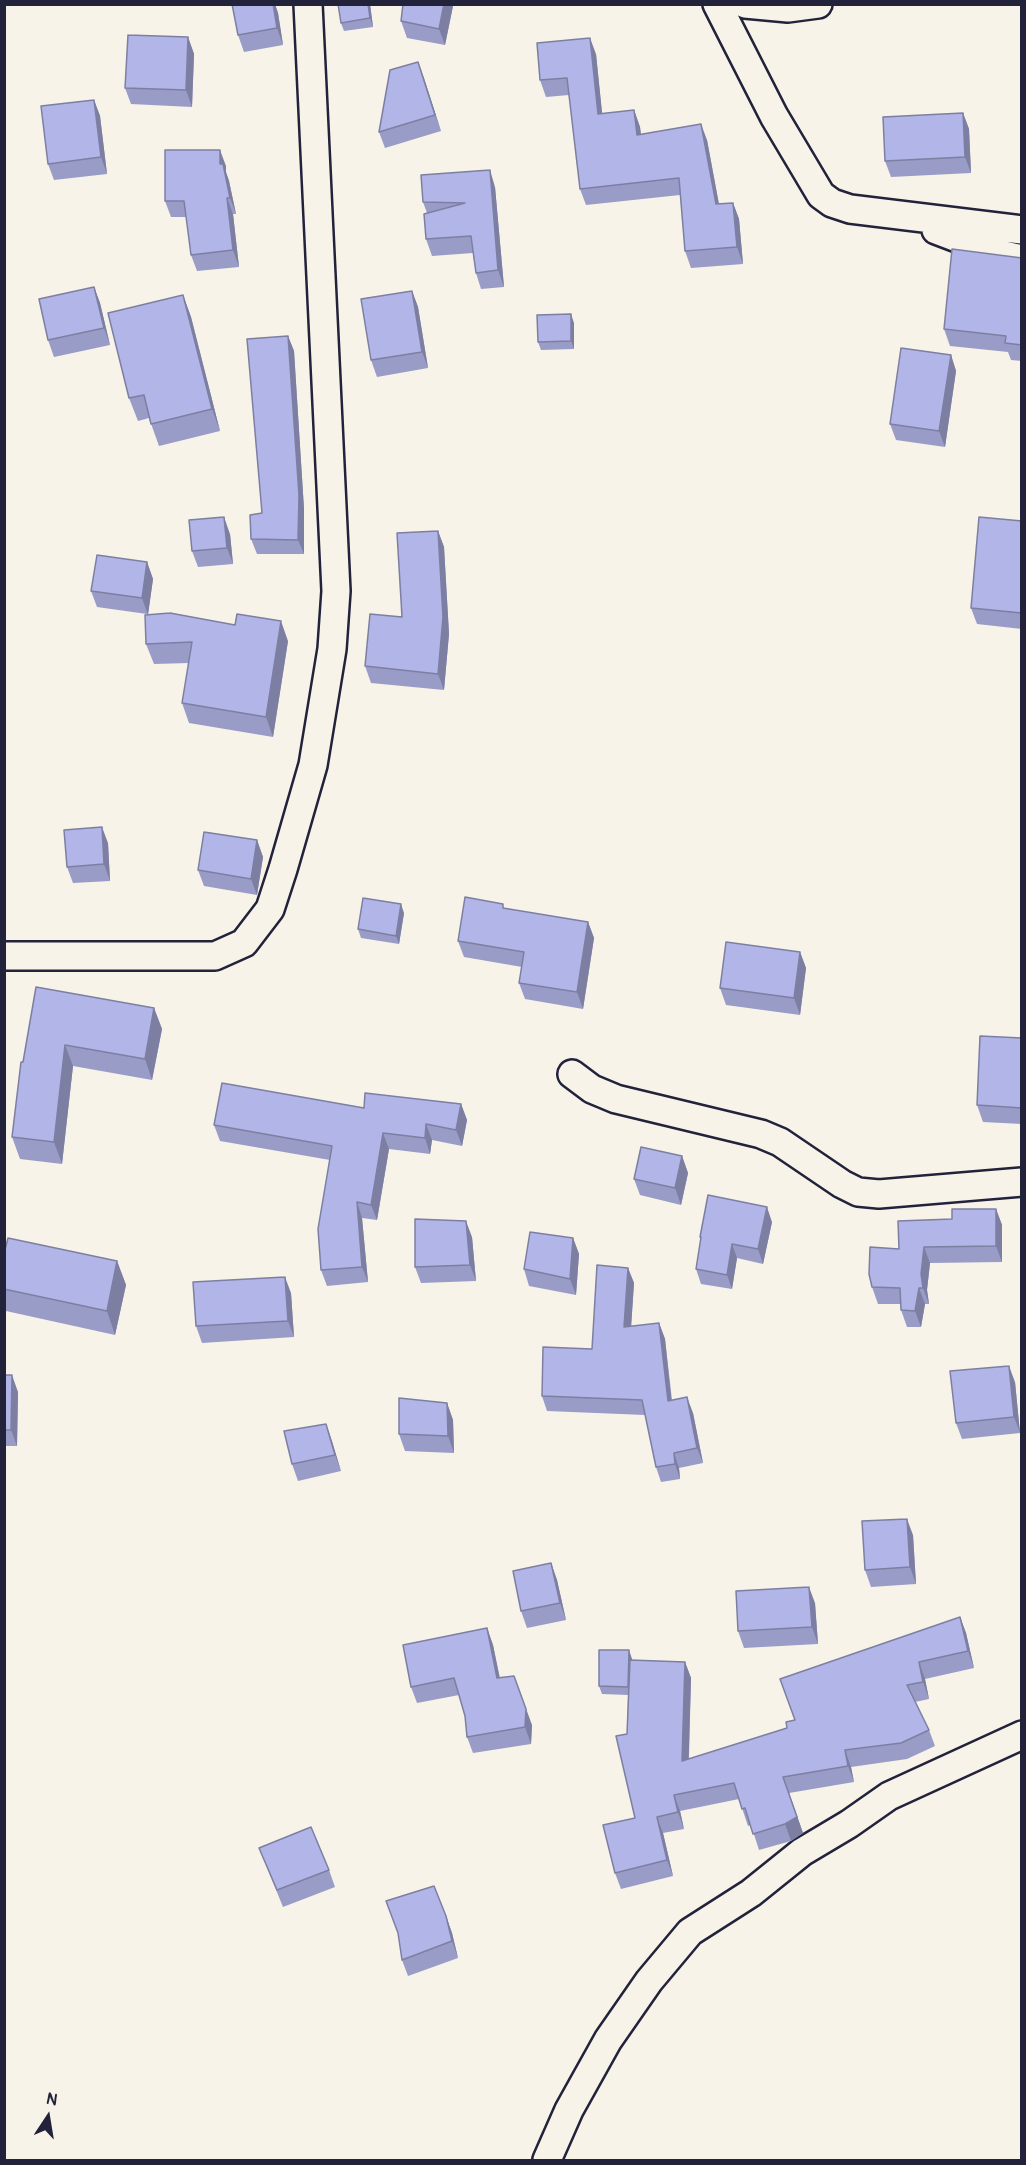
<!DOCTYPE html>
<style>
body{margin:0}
#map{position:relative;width:1026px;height:2165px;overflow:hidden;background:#f7f3e8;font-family:Pangolin,sans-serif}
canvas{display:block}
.frame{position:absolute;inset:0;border:6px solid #22223b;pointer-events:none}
.north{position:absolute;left:18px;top:2087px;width:60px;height:60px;-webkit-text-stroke:4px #f7f3e8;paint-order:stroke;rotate:12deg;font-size:16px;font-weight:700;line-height:24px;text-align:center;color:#22223b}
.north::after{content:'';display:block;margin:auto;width:21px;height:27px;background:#22223b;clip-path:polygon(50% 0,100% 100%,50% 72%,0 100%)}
</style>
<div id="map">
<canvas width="1026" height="2165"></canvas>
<div class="frame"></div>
<div class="north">N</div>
</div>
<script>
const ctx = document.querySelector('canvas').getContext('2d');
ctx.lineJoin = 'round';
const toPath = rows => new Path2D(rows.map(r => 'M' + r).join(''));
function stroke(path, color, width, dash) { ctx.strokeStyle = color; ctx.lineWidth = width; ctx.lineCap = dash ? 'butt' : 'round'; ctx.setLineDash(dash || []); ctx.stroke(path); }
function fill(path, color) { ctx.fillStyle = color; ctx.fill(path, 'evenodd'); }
const street = toPath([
 [717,4,774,116,821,195,832,203,850,209,1022,230],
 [745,4,788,8,818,4],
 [936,230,999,254,1022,259],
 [4,956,215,956,244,943,270,909,283,869,313,765,332,649,336,591,308,4],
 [572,1074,592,1089,616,1099,761,1134,780,1142,842,1184,858,1192,879,1194,1022,1182],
 [547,2160,569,2110,608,2040,649,1981,690,1932,751,1893,802,1852,849,1824,889,1796,1022,1735]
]);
stroke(street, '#22223b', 32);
stroke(street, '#f7f3e8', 27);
fill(toPath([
 [232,4,275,4,278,13,283,45,244,52,238,35],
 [338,4,370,4,373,27,344,31,341,23],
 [453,6,445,45,407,38,401,21],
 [188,37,194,54,192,107,131,104,125,88],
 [596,54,602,114,634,110,640,127,641,135,707,140,719,204,733,203,739,219,743,264,691,268,685,251,680,195,586,205,580,189,569,95,546,97,540,80],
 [418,62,441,131,385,148,379,132],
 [94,100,100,116,107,174,54,180,48,164],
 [963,113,969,129,971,173,891,177,885,161],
 [226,166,226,172,229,181,236,214,233,214,239,267,197,271,191,255,187,217,171,217,165,201],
 [495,187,504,287,481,289,476,273,473,253,432,256,426,239,427,213,423,202],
 [1022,258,1022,361,1011,360,1008,352,950,346,944,329],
 [94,287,100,303,110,345,54,357,48,340],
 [412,291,418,307,428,368,377,377,371,360],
 [183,295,191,317,220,431,159,446,149,418,138,421,129,398],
 [574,323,574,349,541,350,538,342],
 [288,336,294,351,304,509,304,554,257,554,251,539,262,513],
 [951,355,956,371,945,447,896,440,890,424],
 [1022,521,1022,629,977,624,971,608],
 [438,531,444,547,449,634,444,690,371,683,365,666,402,617],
 [230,534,233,564,198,567,192,551],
 [147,562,153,579,148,614,288,641,273,737,189,723,182,703,189,663,154,664,146,644,147,614,97,607,91,591],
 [257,840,263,857,257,895,204,886,198,870],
 [108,843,110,881,73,883,67,867],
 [404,913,399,944,361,938,358,929],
 [588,922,594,938,583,1009,525,999,519,983,522,967,464,957,458,941],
 [800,952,806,968,800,1015,726,1005,720,988],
 [154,1008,162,1029,152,1080,73,1066,62,1164,20,1159,12,1137,23,1062],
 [1022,1038,1022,1124,983,1122,977,1105],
 [461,1104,467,1120,462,1146,432,1140,430,1154,389,1149,377,1220,362,1218,368,1282,327,1286,321,1270,330,1160,220,1141,214,1125,364,1108],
 [682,1156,688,1173,681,1205,640,1195,634,1179],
 [996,1209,1002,1225,1002,1262,930,1263,927,1290,929,1304,925,1304,921,1327,907,1327,901,1310,901,1304,878,1304,872,1287,899,1249,952,1219],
 [772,1222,763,1264,737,1258,732,1289,701,1284,696,1269,701,1240,700,1237],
 [472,1237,476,1281,421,1283,415,1267],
 [573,1238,579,1254,576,1295,529,1286,524,1269],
 [4,1254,117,1261,126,1285,115,1335,6,1311,4,1307],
 [628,1268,634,1283,631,1327,659,1323,665,1339,672,1400,693,1413,703,1463,679,1468,680,1479,661,1482,656,1467,645,1415,547,1411,542,1396,592,1349],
 [291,1293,294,1337,202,1343,196,1326],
 [4,1375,18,1392,17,1446,4,1446],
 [1015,1382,1020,1433,962,1439,956,1423],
 [447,1403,453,1420,454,1453,405,1451,399,1434],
 [326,1424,341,1471,298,1481,292,1464],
 [913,1535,916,1584,871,1587,865,1570],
 [551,1563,557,1580,566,1620,527,1628,521,1611],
 [815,1603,818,1644,744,1648,738,1631],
 [960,1617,966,1633,974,1668,925,1679,929,1699,915,1702,929,1730,935,1746,907,1759,851,1767,854,1782,789,1793,803,1833,791,1841,759,1850,751,1825,748,1826,739,1799,680,1811,684,1829,663,1833,673,1876,621,1889,615,1873,635,1818,627,1734,628,1695,602,1694,599,1686,629,1650,632,1660,685,1662,691,1678,689,1759,787,1728,795,1720],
 [487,1628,493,1645,500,1678,532,1725,531,1744,473,1753,467,1737,465,1716,459,1695,417,1703,411,1687],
 [259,1848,329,1870,335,1887,283,1907],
 [446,1916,452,1933,458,1958,408,1976,402,1960,398,1933]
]), '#999cc7');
fill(toPath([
 [273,4,275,4,278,13,283,45,277,28],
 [368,4,370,4,373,27,370,18],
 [444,4,452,4,453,6,445,45,439,29],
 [188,37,194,54,192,107,186,90],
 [590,38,596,54,604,131,598,114],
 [418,62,424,78,441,131,435,115],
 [94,100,100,116,107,174,101,157],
 [634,110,640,127,643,152,637,135],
 [963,113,969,129,971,173,965,157],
 [701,124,707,140,722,221,716,204],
 [220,150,226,166,226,172,229,181,236,214,230,198,220,164],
 [490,170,495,187,504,287,498,270],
 [227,198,233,214,239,267,233,250],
 [733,203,739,219,743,264,737,247],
 [94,287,100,303,110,345,104,328],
 [412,291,418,307,428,368,422,352],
 [183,295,191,317,220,431,212,409],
 [571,314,574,323,574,349,571,341],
 [288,336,294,351,304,509,304,554,298,540],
 [951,355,956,371,945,447,939,431],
 [224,517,230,534,233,564,227,548],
 [438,531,444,547,449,634,444,690,438,674],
 [147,562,153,579,148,615,142,598],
 [281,621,288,641,273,737,266,717],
 [102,827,108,843,110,881,104,864],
 [257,840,263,857,257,895,251,879],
 [401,904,404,913,399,944,396,936],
 [588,922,594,938,583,1009,577,992],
 [800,952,806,968,800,1015,794,998],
 [154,1008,162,1029,152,1080,145,1059],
 [65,1045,73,1066,62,1164,54,1142],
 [461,1104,467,1120,462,1146,456,1130],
 [426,1124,432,1140,430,1154,425,1138],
 [383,1133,389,1149,377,1220,371,1205],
 [682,1156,688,1173,681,1205,675,1188],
 [357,1202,362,1218,368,1282,362,1267],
 [767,1207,772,1222,763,1264,758,1249],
 [996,1209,1002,1225,1002,1262,996,1246],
 [466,1221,472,1237,476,1281,470,1265],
 [573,1238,579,1254,576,1295,570,1279],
 [732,1244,737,1258,732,1289,727,1275],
 [924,1247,930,1263,927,1290,929,1304,923,1288,921,1274],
 [117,1261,126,1285,115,1335,107,1311],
 [628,1268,634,1283,630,1343,624,1327],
 [285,1277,291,1293,294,1337,288,1321],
 [919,1288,925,1304,921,1327,915,1311],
 [659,1323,665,1339,673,1416,668,1401],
 [1009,1366,1015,1382,1020,1433,1014,1417],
 [12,1375,18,1392,17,1446,11,1430],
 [687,1397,693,1413,703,1463,697,1448],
 [447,1403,453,1420,454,1453,448,1436],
 [326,1424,332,1441,341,1471,335,1455],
 [674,1453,679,1468,680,1479,675,1464],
 [907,1519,913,1535,916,1584,910,1567],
 [551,1563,557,1580,566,1620,560,1603],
 [809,1587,815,1603,818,1644,812,1627],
 [960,1617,966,1633,974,1668,968,1651],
 [487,1628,493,1645,503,1695,497,1678],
 [629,1650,632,1659,631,1695,628,1687],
 [685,1662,691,1678,688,1778,682,1761],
 [919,1662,925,1679,929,1699,923,1682],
 [520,1692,532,1725,531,1744,525,1727],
 [845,1750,851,1767,854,1782,848,1766],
 [789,1793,803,1833,791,1841,785,1824],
 [674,1795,680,1811,684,1829,678,1812],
 [657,1817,663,1833,673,1876,667,1860],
 [446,1916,452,1933,458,1958,452,1941]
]), '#7d7fa2');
const building = toPath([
 [232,4,273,4,277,28,238,35,232,4],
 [338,4,368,4,370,18,341,23,338,4],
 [403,4,444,4,439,29,401,21,403,4],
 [128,35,188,37,186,90,125,88,128,35],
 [590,38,598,114,634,110,637,135,701,124,716,204,733,203,737,247,685,251,679,178,580,189,567,78,540,80,537,43,590,38],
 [418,62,435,115,379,132,390,70,418,62],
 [94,100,101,157,48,164,41,106,94,100],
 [963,113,965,157,885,161,883,117,963,113],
 [165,150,220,150,220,164,223,164,230,198,227,198,233,250,191,255,184,201,165,201,165,150],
 [490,170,498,270,476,273,471,236,426,239,424,214,465,203,423,202,421,175,490,170],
 [952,249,1022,258,1022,345,1005,343,1006,336,944,329,952,249],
 [94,287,104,328,48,340,39,299,94,287],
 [412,291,422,352,371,360,361,299,412,291],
 [183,295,212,409,151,424,144,395,129,398,108,313,183,295],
 [571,314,571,341,538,342,537,315,571,314],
 [288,336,299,495,298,540,251,539,250,515,262,513,247,339,288,336],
 [901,348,951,355,939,431,890,424,901,348],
 [224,517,227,548,192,551,189,520,224,517],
 [979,517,1022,521,1022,613,971,608,979,517],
 [438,531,443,617,438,674,365,666,370,614,402,617,397,533,438,531],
 [97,555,147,562,142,598,91,591,97,555],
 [170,613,235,625,237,614,281,621,266,717,182,703,192,642,146,644,145,615,170,613],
 [102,827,104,864,67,867,64,830,102,827],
 [204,832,257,840,251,879,198,870,204,832],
 [465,897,503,904,503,908,588,922,577,992,519,983,524,952,458,941,465,897],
 [363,898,401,904,396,936,358,929,363,898],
 [726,942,800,952,794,998,720,988,726,942],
 [36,987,154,1008,145,1059,65,1045,54,1142,12,1137,21,1062,23,1062,36,987],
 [980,1036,1022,1038,1022,1108,977,1105,980,1036],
 [222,1083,364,1108,365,1093,461,1104,456,1130,426,1124,425,1138,383,1133,371,1205,357,1202,362,1267,321,1270,318,1229,332,1146,214,1125,222,1083],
 [641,1147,682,1156,675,1188,634,1179,641,1147],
 [708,1195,767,1207,758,1249,732,1244,727,1275,696,1269,701,1237,700,1237,708,1195],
 [952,1209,996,1209,996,1246,924,1247,921,1274,923,1288,919,1288,915,1311,901,1310,900,1288,872,1287,869,1274,870,1247,899,1249,898,1221,952,1219,952,1209],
 [415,1219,466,1221,470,1265,415,1267,415,1219],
 [530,1232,573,1238,570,1279,524,1269,530,1232],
 [8,1238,117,1261,107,1311,4,1289,4,1254,8,1238],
 [597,1265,628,1268,624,1327,659,1323,668,1401,687,1397,697,1448,674,1453,675,1464,656,1467,642,1400,542,1396,543,1347,592,1349,597,1265],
 [285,1277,288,1321,196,1326,193,1282,285,1277],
 [1009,1366,1014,1417,956,1423,950,1371,1009,1366],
 [4,1375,12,1375,11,1430,4,1430,4,1375],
 [399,1398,447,1403,448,1436,399,1434,399,1398],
 [326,1424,335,1455,292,1464,284,1431,326,1424],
 [907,1519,910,1567,865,1570,862,1521,907,1519],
 [551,1563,560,1603,521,1611,513,1571,551,1563],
 [809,1587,812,1627,738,1631,736,1591,809,1587],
 [960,1617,968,1651,919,1662,923,1682,907,1685,929,1730,901,1743,845,1750,848,1766,783,1777,797,1817,785,1824,753,1834,745,1808,742,1809,734,1783,674,1795,678,1812,657,1817,667,1860,615,1873,603,1825,635,1818,616,1736,627,1734,630,1660,685,1662,682,1761,787,1728,786,1722,795,1720,780,1679,960,1617],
 [487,1628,497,1678,514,1676,526,1709,525,1727,467,1737,465,1716,454,1678,411,1687,403,1645,487,1628],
 [599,1650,629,1650,628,1687,599,1686,599,1650],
 [311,1827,329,1870,277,1890,259,1848,311,1827],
 [434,1886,446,1916,452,1941,402,1960,398,1933,386,1901,434,1886]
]);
fill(building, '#b2b5e7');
stroke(building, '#7d7fa2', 1.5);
</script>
